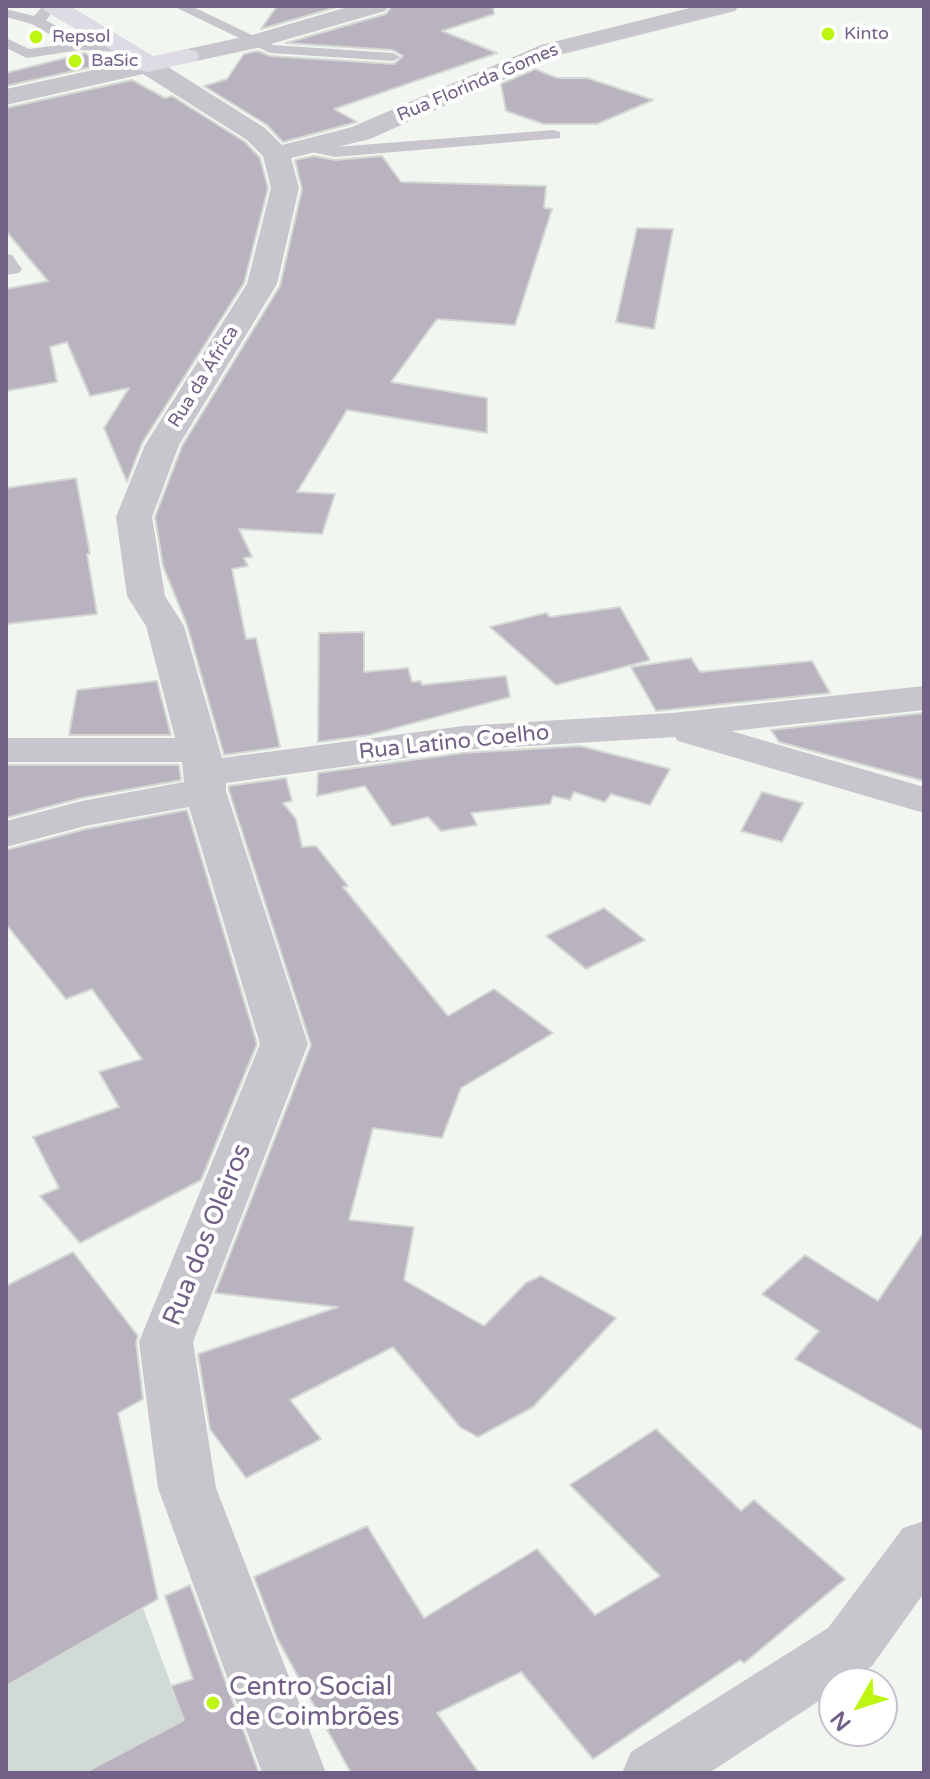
<!DOCTYPE html>
<meta charset="utf-8">
<style>
body{margin:0}
#map{position:relative;width:930px;height:1779px;overflow:hidden;background:#f1f6f1;font-family:"Varela Round",sans-serif}
canvas{display:block}
.frame{position:absolute;inset:0;border:8px solid #726186;pointer-events:none}
.north{position:absolute;left:818px;top:1667px;width:80px;height:80px;box-sizing:border-box;background:#fff;border:2px solid #c7c0cf;border-radius:50%;rotate:231deg;font-size:22px;font-weight:700;line-height:32px;text-align:center;color:#726186}
.north::after{content:'';display:block;margin:auto;width:28px;height:36px;background:#bff512;clip-path:polygon(50% 0,100% 100%,50% 72%,0 100%)}
</style>
<div id="map">
<canvas width="930" height="1779"></canvas>
<div class="frame"></div>
<div class="north">N</div>
</div>
<script>
const ctx = document.querySelector('canvas').getContext('2d');
ctx.lineJoin = 'round';
function fill(path, color) { ctx.fillStyle = color; ctx.fill(path, 'evenodd'); }
const toPath = rows => new Path2D(rows.map(r => 'M' + r).join(''));
function stroke(path, color, width, dash) { ctx.strokeStyle = color; ctx.lineWidth = width; ctx.lineCap = dash ? 'butt' : 'round'; ctx.setLineDash(dash || []); ctx.stroke(path); }
function label(font, color, halo, rows, align = 'center') {
  ctx.font = font + ' "Varela Round",sans-serif'; ctx.lineWidth = 8; ctx.setLineDash([]); ctx.textBaseline = 'middle'; ctx.strokeStyle = halo; ctx.fillStyle = color; for (const [text, x, y, turn = 0] of rows) {
    ctx.save(); ctx.translate(x, y); ctx.rotate((+turn || 0) * Math.PI / 180); ctx.textAlign = isNaN(turn) ? turn : align; if (halo) ctx.strokeText(text, 0, 0); ctx.fillText(text, 0, 0); ctx.restore();
  }
}
fill(toPath([
 [143,1608,184,1720,84,1773,6,1773,6,1680]
]), '#d0dbd7');
const building = toPath([
 [277,6,340,6,261,29,277,6],
 [392,6,493,6,494,14,442,31,497,53,334,109,357,122,283,142,267,125,204,86,227,79,244,54,258,51,270,56,394,64,403,56,393,50,286,43,386,14,392,6],
 [85,53,105,64,6,86,6,73,85,53],
 [535,69,557,78,587,78,653,100,597,124,544,124,506,111,501,84,535,69],
 [132,80,165,98,172,96,245,142,260,158,268,188,244,283,142,443,127,482,104,428,129,388,90,396,67,342,50,347,57,382,6,391,6,289,48,281,6,231,6,108,132,80],
 [314,156,335,160,382,156,401,182,546,186,544,208,552,209,515,325,437,319,391,382,487,398,487,433,347,410,297,492,335,494,322,534,239,529,252,557,244,558,248,566,232,569,246,639,256,638,280,747,224,755,187,625,163,566,155,517,182,446,280,286,302,189,295,160,314,156],
 [637,228,673,229,654,329,616,322,637,228],
 [76,478,90,554,87,554,97,614,6,624,6,488,76,478],
 [620,607,650,660,556,685,490,627,546,613,550,617,620,607],
 [364,632,364,672,408,668,412,682,421,681,422,685,506,676,510,697,369,735,318,742,319,633,364,632],
 [691,658,700,672,812,661,830,693,656,711,631,667,691,658],
 [157,681,171,735,69,735,77,690,157,681],
 [924,713,924,781,779,742,771,730,924,713],
 [580,746,670,769,650,805,611,794,605,802,574,792,570,800,553,796,550,804,471,813,477,825,441,831,428,817,392,826,365,786,317,796,318,773,463,753,580,746],
 [6,765,179,765,181,780,81,798,6,818,6,765],
 [286,778,292,801,283,803,296,819,302,847,316,846,348,886,343,887,448,1016,494,989,553,1033,461,1088,442,1138,373,1128,349,1220,414,1227,404,1280,484,1326,526,1283,541,1276,616,1318,533,1407,478,1437,460,1427,393,1347,290,1400,321,1439,246,1478,210,1429,198,1354,338,1307,215,1293,311,1045,229,791,229,786,286,778],
 [762,792,803,803,782,842,741,831,762,792],
 [187,810,257,1044,201,1180,80,1243,40,1196,59,1188,33,1137,119,1107,99,1072,142,1059,92,989,66,999,6,924,6,850,86,829,187,810],
 [604,908,645,940,586,969,546,936,604,908],
 [924,1232,924,1431,795,1359,819,1331,762,1294,805,1255,878,1301,924,1232],
 [73,1252,138,1336,136,1342,143,1399,118,1413,158,1599,6,1686,6,1286,73,1252],
 [656,1429,741,1511,754,1500,845,1579,744,1663,740,1660,593,1759,521,1672,437,1713,479,1773,351,1773,277,1638,254,1577,367,1526,424,1618,537,1549,595,1615,660,1576,570,1485,656,1429],
 [190,1585,259,1773,84,1773,184,1720,171,1686,193,1679,165,1596,190,1585]
]);
fill(building, '#b9b3c0');
stroke(building, '#d4d7d4', 2);
fill(toPath([
 [43,6,58,6,46,20,83,42,127,44,134,48,127,52,80,50,27,58,6,48,6,38,29,49,66,44,32,24,6,17,6,9,34,16,43,6],
 [173,6,191,6,273,45,393,53,400,57,393,61,270,53,173,6],
 [554,130,560,132,560,138,335,157,302,150,300,147,308,142,335,147,554,130],
 [6,254,12,255,19,265,22,269,19,273,6,275,6,254]
]), '#c8c5cc');
fill(toPath([
 [351,6,389,6,385,11,257,48,187,63,178,61,175,56,178,51,252,35,351,6],
 [698,6,739,6,735,11,559,55,370,139,291,158,299,188,277,284,179,445,152,517,165,596,184,626,222,758,463,726,672,713,924,686,924,710,731,731,924,787,924,813,678,741,675,737,463,750,226,783,226,791,308,1044,193,1342,216,1488,326,1773,262,1773,158,1488,139,1342,260,1044,189,807,85,826,6,847,6,821,82,801,184,782,182,762,6,762,6,738,175,738,146,626,127,596,116,517,145,445,247,284,271,188,263,156,247,140,143,74,6,105,6,89,148,58,157,60,265,128,282,145,352,127,541,45,698,6],
 [924,1521,924,1593,872,1666,846,1683,834,1683,834,1691,709,1773,622,1773,631,1752,828,1628,903,1528,924,1521]
]), '#c8c5cc');
fill(toPath([
 [41,6,70,6,153,56,187,49,196,51,199,56,196,61,187,63,148,72,139,70,127,59,45,11,41,6]
]), '#dfdbe4');
for (const [x, y, r, color] of [
 [828,34,8,"#bff512"],
 [36,37,8,"#bff512"],
 [75,61,8,"#bff512"],
 [213,1703,8,"#bff512"]
]) { const dot = new Path2D(); dot.arc(x, y, r, 0, 2 * Math.PI); ctx.fillStyle = color; ctx.fill(dot); stroke(dot, '#fff', 3); }
label('18px', '#726186', '#fff', [
 ["Kinto",844,34],
 ["Repsol",52,37],
 ["BaSic",91,61]
], 'left');
label('18px', '#726186', '#fff', [
 ["Rua Florinda Gomes",478,83,-23],
 ["Rua da África",204,377,-58]
]);
label('22px', '#726186', '#fff', [
 ["Rua Latino Coelho",454,743,-6]
]);
label('26px', '#726186', '#fff', [
 ["Rua dos Oleiros",208,1235,-68]
]);
label('26px', '#726186', '#fff', [
 ["Centro Social",229,1688],
 ["de Coimbrões",229,1718]
], 'left');
</script>
